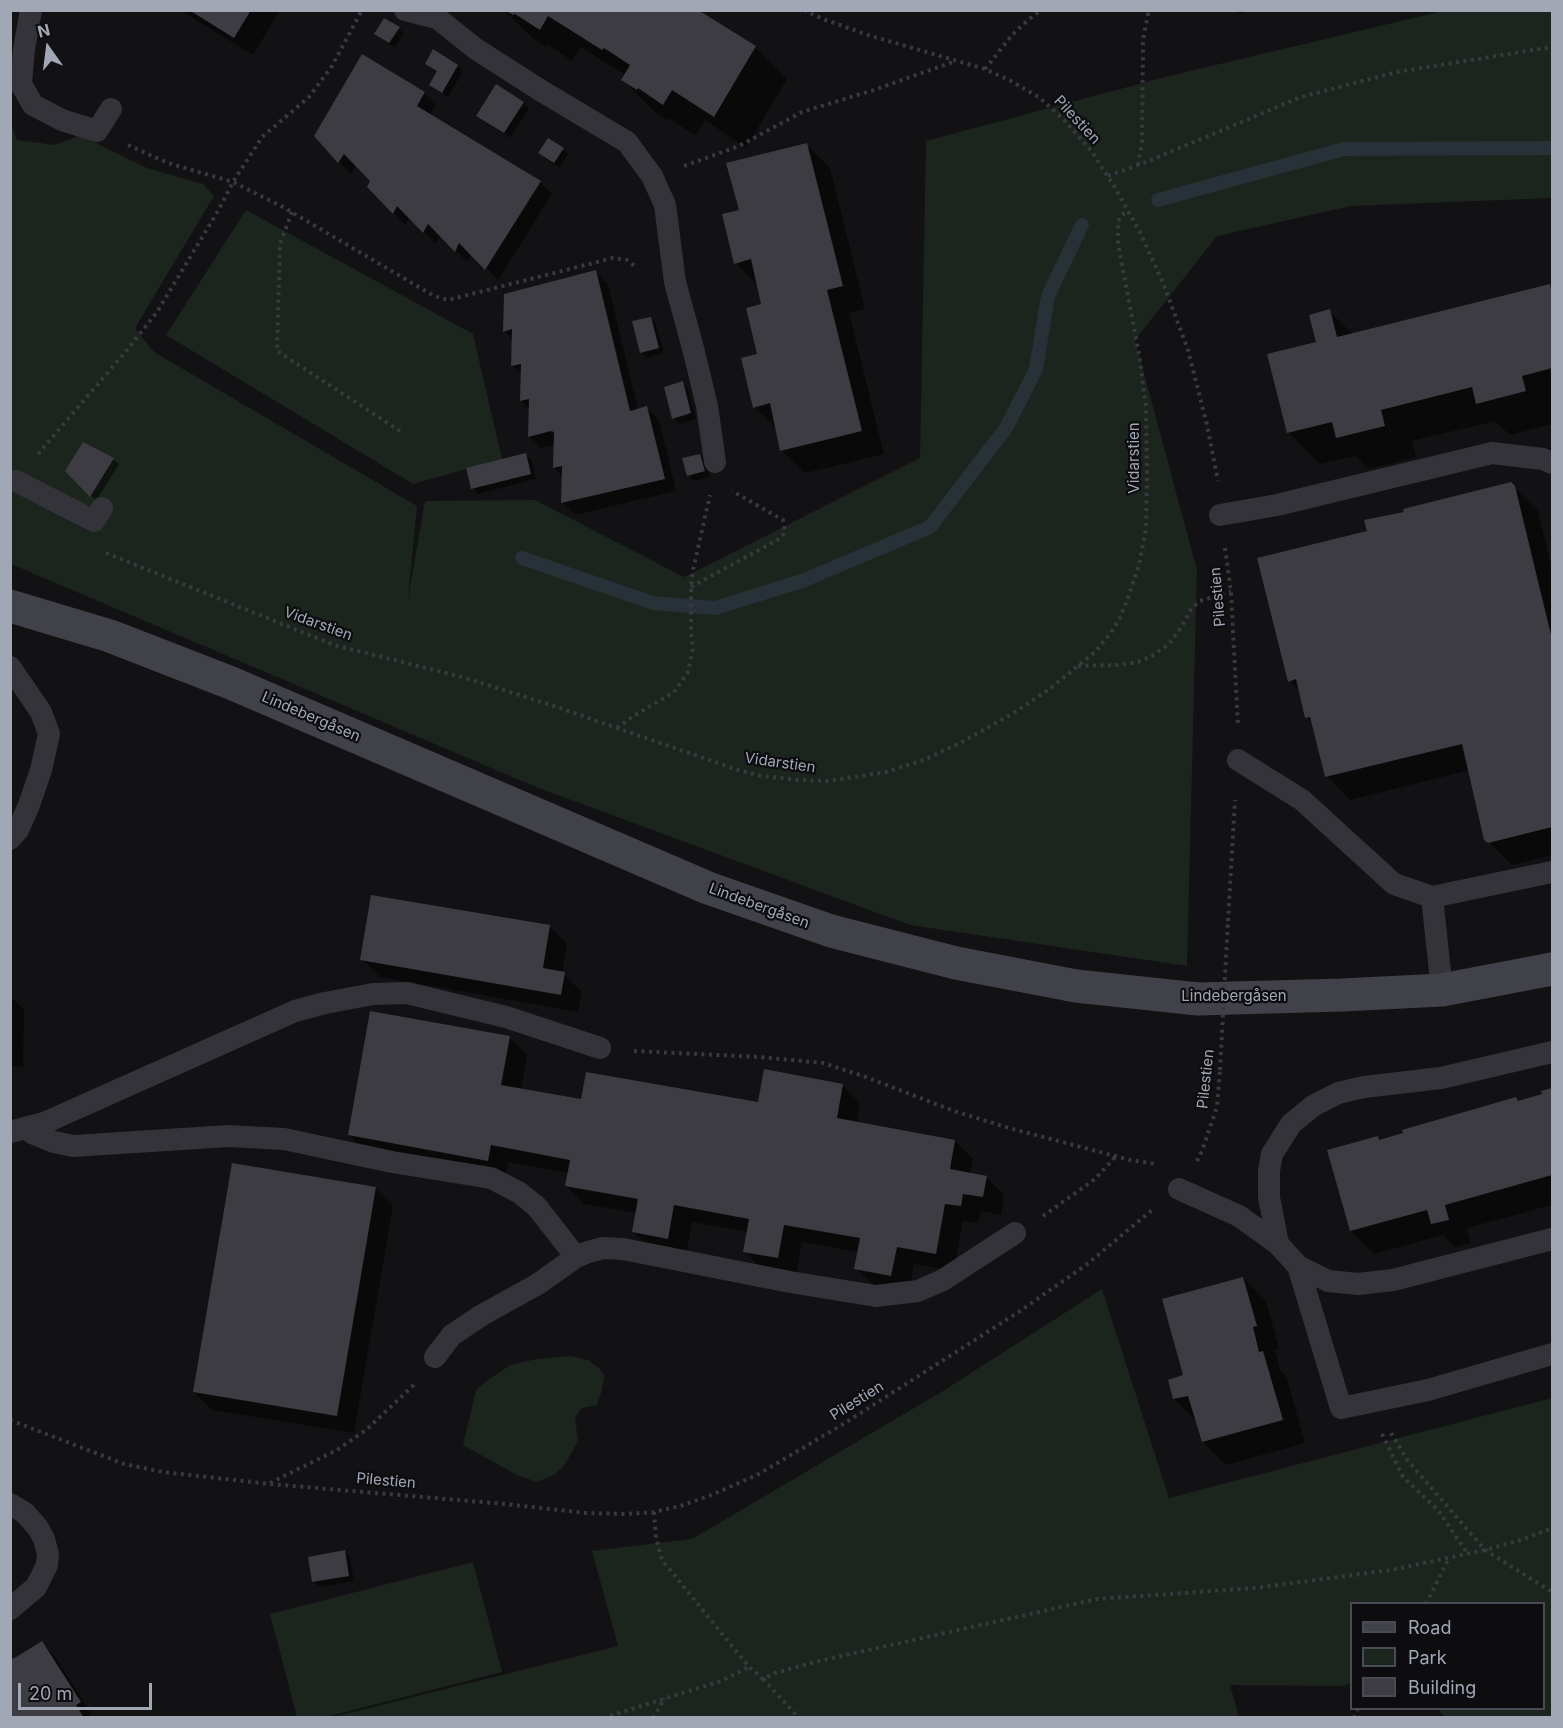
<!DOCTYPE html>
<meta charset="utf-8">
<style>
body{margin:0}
#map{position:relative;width:1563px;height:1728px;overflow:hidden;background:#121214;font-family:Inter,sans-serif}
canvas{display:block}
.frame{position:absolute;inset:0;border:12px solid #a2a7b6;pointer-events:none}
.legend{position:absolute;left:1350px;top:1602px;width:195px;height:108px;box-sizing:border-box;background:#0d0d0f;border:2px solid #494b52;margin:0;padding:8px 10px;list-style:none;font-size:18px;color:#a2a7b6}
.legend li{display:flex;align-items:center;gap:12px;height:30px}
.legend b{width:30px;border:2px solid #494b52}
.north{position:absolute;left:18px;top:18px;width:60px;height:60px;-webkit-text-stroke:4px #0d0d0f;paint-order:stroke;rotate:346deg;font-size:16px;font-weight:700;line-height:24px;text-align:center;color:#a2a7b6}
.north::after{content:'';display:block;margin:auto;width:21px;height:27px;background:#a2a7b6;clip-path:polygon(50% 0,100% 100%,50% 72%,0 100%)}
.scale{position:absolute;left:18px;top:1683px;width:134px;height:27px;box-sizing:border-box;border:3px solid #a2a7b6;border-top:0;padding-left:8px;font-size:18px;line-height:21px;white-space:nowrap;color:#a2a7b6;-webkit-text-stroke:4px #0d0d0f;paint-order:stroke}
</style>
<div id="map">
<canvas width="1563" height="1728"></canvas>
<div class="frame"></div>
<ul class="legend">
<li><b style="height:8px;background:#414249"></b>Road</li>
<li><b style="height:16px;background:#1c241e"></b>Park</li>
<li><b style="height:16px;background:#3c3c42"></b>Building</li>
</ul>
<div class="north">N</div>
<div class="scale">20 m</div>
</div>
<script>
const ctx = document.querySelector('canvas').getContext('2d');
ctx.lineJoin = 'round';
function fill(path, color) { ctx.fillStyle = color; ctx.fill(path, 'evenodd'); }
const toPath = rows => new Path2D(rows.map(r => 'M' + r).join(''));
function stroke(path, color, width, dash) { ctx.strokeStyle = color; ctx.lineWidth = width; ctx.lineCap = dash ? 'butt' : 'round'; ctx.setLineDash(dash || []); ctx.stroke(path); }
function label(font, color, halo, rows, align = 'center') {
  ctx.font = font + ' Inter,sans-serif'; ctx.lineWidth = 4.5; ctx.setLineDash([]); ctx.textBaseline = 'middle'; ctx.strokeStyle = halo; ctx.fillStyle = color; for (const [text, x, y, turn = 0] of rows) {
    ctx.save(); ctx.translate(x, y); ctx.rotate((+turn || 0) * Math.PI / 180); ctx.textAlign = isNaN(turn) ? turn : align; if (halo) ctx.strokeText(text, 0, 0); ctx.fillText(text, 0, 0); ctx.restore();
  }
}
fill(toPath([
 [1443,11,1552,11,1552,198,1351,206,1217,236,1135,340,1197,570,1187,966,910,925,536,787,11,564,10,122,17,140,55,145,80,135,147,168,203,184,214,196,135,328,154,352,417,506,408,599,425,501,535,500,684,577,920,458,926,141,1165,77],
 [246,210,473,334,502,459,413,484,166,335],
 [1102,1289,1169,1498,1552,1398,1552,1715,1549,1718,1444,1717,1438,1709,1544,1708,1544,1604,1352,1604,1351,1683,1343,1686,1230,1685,1239,1717,333,1717,618,1646,592,1551,692,1539,943,1391],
 [571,1356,588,1360,599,1368,604,1376,602,1390,597,1405,582,1408,575,1418,578,1441,564,1466,554,1475,537,1482,517,1475,463,1445,476,1390,485,1382,510,1365,537,1359],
 [473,1562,502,1672,326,1717,297,1717,270,1614]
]), '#1c241e');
fill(toPath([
 [180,10,280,10,253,55],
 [504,10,695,10,755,47,787,79,746,148,705,120,696,136,670,119,669,121,655,112,623,80,625,75,581,47,572,61,547,44,545,46,531,37],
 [1235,10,1253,10,1239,14],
 [399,28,404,34,395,48,381,39,376,34],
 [427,63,458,66,463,71,448,97,436,90,431,85,438,73],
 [424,93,436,105,430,115,540,182,552,194,498,280,472,254,467,262,441,235,435,243,410,217,405,225,369,187,372,181,356,165,351,174,315,136],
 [523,103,529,109,510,138,484,121,478,115],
 [807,145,830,168,865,309,849,313,884,454,805,473,781,450,779,431,754,407,762,305,758,286,736,263,741,211],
 [563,149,568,154,560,168,546,159,540,153],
 [596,272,608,284,638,410,647,408,659,420,676,491,575,515,563,503,563,477,554,468,555,445,541,448,529,436,530,410,521,401,522,375,513,366,514,340,504,331],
 [1549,285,1552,289,1552,424,1510,435,1495,421,1412,441,1416,457,1369,469,1355,456,1320,464,1288,432,1329,311,1353,334],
 [650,319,656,324,664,353,647,358,642,352],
 [683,383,688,389,696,419,679,424,673,418],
 [526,455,532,461,536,479,478,494,473,488],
 [700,456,706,461,710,477,694,481,688,475],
 [113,459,119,464,96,501,67,471],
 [1511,484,1538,511,1552,569,1552,855,1512,865,1486,839,1470,770,1350,800,1327,776,1314,724,1307,717,1300,692,1290,681,1368,532,1405,513],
 [549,926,567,944,562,973,582,992,578,1012,380,977,362,959],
 [10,997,24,1009,23,1067,10,1066],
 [509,1037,527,1055,521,1090,582,1101,759,1104,842,1085,860,1103,857,1123,955,1141,973,1159,970,1174,986,1177,1004,1195,1001,1215,981,1211,978,1223,963,1221,954,1271,914,1264,909,1293,874,1286,856,1268,859,1252,802,1242,796,1276,762,1269,744,1251,748,1232,692,1222,686,1256,652,1250,634,1232,637,1213,584,1204,566,1186,568,1173,508,1162,506,1178,367,1153,349,1135],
 [1552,1090,1552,1205,1467,1228,1471,1243,1455,1247,1443,1235,1374,1254,1351,1231,1378,1138,1381,1141,1544,1095,1543,1092],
 [375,1188,393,1206,354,1433,212,1410,194,1392],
 [1243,1278,1266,1301,1279,1349,1275,1350,1280,1370,1286,1376,1305,1443,1226,1465,1203,1442,1197,1421,1174,1399,1185,1376],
 [344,1551,350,1557,354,1581,320,1587,314,1582,309,1558],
 [42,1643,54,1655,92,1715,88,1718,10,1718,14,1660]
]), '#0007');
stroke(toPath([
 [1158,200,1344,149,1552,148],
 [522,558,653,603,715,608,802,581,930,527,1006,428,1036,369,1048,296,1082,225]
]), '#283038', 14);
fill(toPath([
 [189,10,251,10,234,38],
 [505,10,698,10,756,46,714,117,672,90,663,105,638,88,637,90,621,80,630,65,604,48,602,50,548,16,540,30,515,14,513,15],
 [384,18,400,27,389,43,374,34],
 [433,49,458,65,442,93,429,85,437,71,425,64],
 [362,54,425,92,417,106,541,181,485,270,459,243,455,252,428,224,423,233,397,206,393,214,367,187,370,181,344,154,338,163,314,136],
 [496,84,524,102,504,133,476,116],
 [548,138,564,148,554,163,538,153],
 [807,143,843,286,827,290,862,431,780,451,770,403,753,408,741,358,757,354,746,308,761,304,751,259,734,264,722,214,739,210,726,163],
 [596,270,630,411,647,406,665,479,561,503,562,466,553,468,554,432,551,431,528,437,529,399,520,401,521,364,511,366,512,329,503,332,504,294],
 [1550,284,1552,295,1552,368,1522,376,1526,391,1476,404,1472,387,1381,410,1385,426,1336,438,1332,422,1287,433,1267,354,1316,342,1309,315,1330,309,1337,337],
 [651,317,659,348,640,353,632,321],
 [683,381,691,413,672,419,664,387],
 [83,442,114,458,90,497,65,471],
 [526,453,531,474,471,489,466,468],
 [700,454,705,471,687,476,682,458],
 [1511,482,1515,486,1552,639,1552,827,1488,843,1484,840,1462,744,1325,777,1310,717,1305,718,1296,679,1288,682,1257,558,1367,531,1364,520,1404,512,1403,509],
 [371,895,550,925,543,968,565,972,561,995,360,960],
 [370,1011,510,1036,501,1085,581,1099,586,1072,758,1102,764,1069,843,1084,837,1118,955,1140,950,1169,987,1176,983,1197,963,1194,961,1206,945,1204,936,1254,897,1247,891,1276,854,1269,860,1238,784,1225,778,1258,743,1252,749,1219,674,1205,668,1239,632,1232,638,1199,565,1186,570,1160,491,1145,488,1161,348,1135],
 [1552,1088,1552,1175,1445,1205,1449,1220,1431,1224,1427,1210,1350,1231,1327,1150,1378,1136,1379,1140,1403,1133,1402,1130,1516,1097,1518,1101,1542,1094,1541,1091],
 [232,1163,376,1187,337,1416,193,1392],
 [1243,1277,1257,1326,1253,1327,1259,1352,1263,1351,1283,1420,1202,1442,1188,1396,1173,1399,1168,1380,1183,1375,1162,1299],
 [345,1550,349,1576,312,1582,308,1557],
 [42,1641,81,1702,76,1705,84,1718,10,1718,10,1655,13,1659]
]), '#3c3c42');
stroke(toPath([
 [804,10,823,19,871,36,985,69,1011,81,1040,98,1065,121,1092,152,1114,186,1141,234,1163,283,1188,350,1207,425,1218,481],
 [985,69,1012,35,1027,21,1041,10],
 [128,145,168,163,233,182,283,207,434,296,448,300,613,258,627,260,636,267],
 [1138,165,1142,142,1143,39,1149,10],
 [684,166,739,146,802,112,874,90,956,61],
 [1108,176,1149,161,1301,97,1397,72,1552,47],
 [292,212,280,244,277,351,403,433],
 [38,454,127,350,157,312,218,211,233,182,262,137,309,97,332,66,362,10],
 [1225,548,1231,592,1238,726],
 [106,553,334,645,462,677,548,704,738,770,761,776,799,780,829,781,886,772,924,760,960,743,1012,714,1051,688,1095,652,1110,634,1119,620,1128,598,1139,565,1146,529,1147,477,1146,407,1139,354,1118,244,1118,222,1121,216,1128,210],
 [691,587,781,538,783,535,785,530,783,520,732,491],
 [1078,666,1118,665,1138,662,1152,656,1169,644,1182,626,1190,611,1199,601,1231,592],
 [617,728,632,717,674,692,688,672,693,648,691,632,691,587,693,570,710,495],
 [1228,921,1235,800],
 [634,1051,759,1057,823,1063,863,1076,954,1111,1009,1128,1130,1160,1156,1164],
 [1197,1161,1202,1151,1217,1107,1220,1070],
 [1043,1216,1095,1179,1116,1156],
 [10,1420,124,1464,163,1472,270,1484,505,1504,586,1513,626,1514,654,1512,680,1506,709,1496,757,1475,845,1423,1020,1311,1086,1265,1152,1210],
 [1391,1433,1408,1461,1485,1550,1552,1592],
 [1382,1434,1403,1477,1438,1510,1467,1553],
 [270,1483,337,1450,366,1430,416,1383],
 [654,1512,656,1538,662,1560,749,1667,763,1679,775,1673,815,1662,1097,1599,1256,1588,1391,1570,1485,1550,1521,1540,1552,1528],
 [1426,1604,1449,1558],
 [763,1679,799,1718],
 [603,1718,721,1681,749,1667],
 [653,1718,665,1698],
 [1354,1718,1358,1708]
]), '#393a40', 4, [3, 4.5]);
stroke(toPath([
 [31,10,24,49,21,84,33,105,62,120,97,131,111,109],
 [405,10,437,18],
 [433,10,437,18,476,49,540,90,627,142,652,176,665,205,675,282,694,352,707,406,715,462],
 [16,481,94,521,102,508],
 [1220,515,1277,505,1492,453,1543,459,1552,463],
 [10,667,41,712,49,734,41,770,29,805,18,830,10,839],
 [1238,760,1302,800,1394,884,1432,897,1552,872],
 [1432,897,1442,990],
 [27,1127,32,1133,54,1142,73,1146,229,1136,284,1139,392,1162,491,1178,520,1193,537,1207,576,1257,588,1252,603,1248,623,1249,790,1282,876,1296,918,1291,943,1280,1015,1233],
 [10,1132,44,1123,295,1011,325,1003,373,994,407,993,506,1017,600,1048],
 [1179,1189,1239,1216,1278,1244,1298,1266,1328,1281,1358,1284,1393,1280,1552,1239],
 [1278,1244,1269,1197,1269,1171,1272,1154,1291,1124,1313,1106,1338,1093,1364,1087,1441,1078,1552,1052],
 [1298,1266,1341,1408,1428,1390,1552,1354],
 [435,1357,452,1335,482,1315,538,1284,576,1257],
 [10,1504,25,1513,38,1528,44,1539,48,1554,47,1565,36,1587,10,1609]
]), '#333339', 22);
stroke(toPath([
 [10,606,110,636,231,683,708,888,831,931,956,963,1076,986,1198,999,1342,995,1442,990,1552,969]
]), '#414249', 33);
stroke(toPath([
 [1220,1070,1228,921]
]), '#393a40', 4, [3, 4.5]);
label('15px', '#a2a7b6', '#0d0d0f', [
 ["Pilestien",1077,120,47],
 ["Vidarstien",1134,458,-90],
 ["Pilestien",1218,597,-95],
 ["Vidarstien",318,624,20],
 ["Lindebergåsen",311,717,23],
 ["Vidarstien",780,763,8],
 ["Lindebergåsen",759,906,20],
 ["Lindebergåsen",1234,996],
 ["Pilestien",1206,1079,-84],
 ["Pilestien",857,1401,-32],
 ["Pilestien",386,1481,5]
]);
</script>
